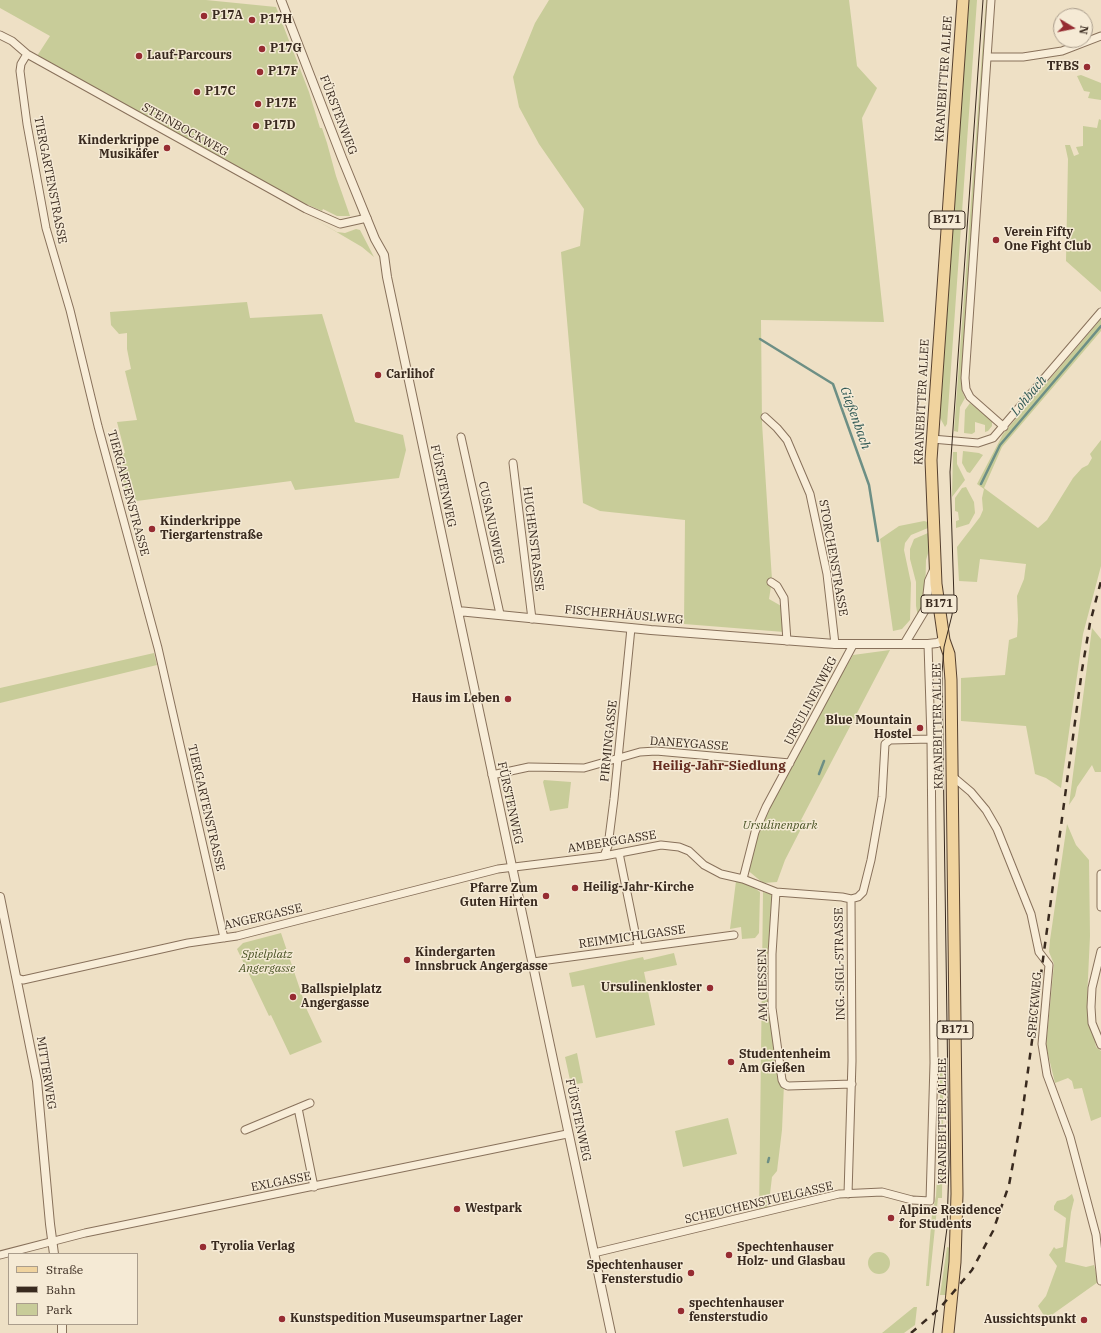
<!DOCTYPE html>
<meta charset="utf-8">
<style>
body{margin:0}
#map{position:relative;width:1101px;height:1333px;overflow:hidden;background:#eee0c5;font-family:"IBM Plex Serif",serif}
canvas{display:block}
.legend{position:absolute;left:8px;top:1253px;width:130px;height:72px;box-sizing:border-box;background:#f5ead5;border:1px solid #aa9d8c;margin:0;padding:5px 7px;list-style:none;font-size:12px;color:#392a1f}
.legend li{display:flex;align-items:center;gap:8px;height:20px}
.legend b{width:20px;border:1px solid #aa9d8c}
.north{position:absolute;left:1053px;top:8px;width:40px;height:40px;box-sizing:border-box;background:#f5ead5;border:1px solid #aa9d8c;border-radius:50%;rotate:100deg;font-size:11px;font-weight:700;line-height:16px;text-align:center;color:#392a1f}
.north::after{content:'';display:block;margin:auto;width:14px;height:18px;background:#962c32;clip-path:polygon(50% 0,100% 100%,50% 72%,0 100%)}
</style>
<div id="map">
<canvas width="1101" height="1333"></canvas>
<ul class="legend">
<li><b style="height:5px;background:#f0d39e"></b>Straße</li>
<li><b style="height:5px;background:#392a1f"></b>Bahn</li>
<li><b style="height:11px;background:#c8cc99"></b>Park</li>
</ul>
<div class="north">N</div>
</div>
<script>
const ctx = document.querySelector('canvas').getContext('2d');
ctx.lineJoin = 'round';
function fill(path, color) { ctx.fillStyle = color; ctx.fill(path, 'evenodd'); }
const toPath = rows => new Path2D(rows.map(r => 'M' + r).join(''));
function stroke(path, color, width, dash) { ctx.strokeStyle = color; ctx.lineWidth = width; ctx.lineCap = dash ? 'butt' : 'round'; ctx.setLineDash(dash || []); ctx.stroke(path); }
function label(font, color, halo, rows, align = 'center') {
  ctx.font = font + ' "IBM Plex Serif",serif'; ctx.lineWidth = 3; ctx.setLineDash([]); ctx.textBaseline = 'middle'; ctx.strokeStyle = halo; ctx.fillStyle = color; for (const [text, x, y, turn = 0] of rows) {
    ctx.save(); ctx.translate(x, y); ctx.rotate((+turn || 0) * Math.PI / 180); ctx.textAlign = isNaN(turn) ? turn : align; if (halo) ctx.strokeText(text, 0, 0); ctx.fillText(text, 0, 0); ctx.restore();
  }
}
fill(toPath([
 [0,0,206,0,276,7,309,92,320,128,322,128,327,143,336,176,350,216,337,216,323,209,322,211,297,200,37,56,50,36,0,8],
 [549,0,849,0,857,66,877,88,862,118,884,322,761,320,762,423,772,580,769,599,783,607,784,632,684,624,685,520,600,511,583,503,561,252,580,246,584,209,539,144,519,107,513,77,535,23],
 [967,0,977,0,947,424,945,427,939,416],
 [986,0,989,0,961,380,962,391,965,398,960,407,958,432,954,431],
 [1081,75,1101,83,1101,100,1088,98,1090,92,1084,91,1077,76],
 [1099,119,1101,120,1101,292,1066,261,1068,159,1065,145,1070,145,1074,156,1079,154,1076,147,1083,146,1083,126,1097,128],
 [311,217,337,232,345,233,356,229,360,230,374,257,362,247],
 [247,302,250,318,322,314,355,422,403,435,406,450,399,478,295,490,291,481,129,502,115,454,125,453,117,422,137,420,125,371,131,369,127,349,127,333,119,334,111,325,110,312],
 [1101,319,1101,331,1002,447,984,488,1038,528,1047,520,1073,478,1082,468,1088,465,1092,458,1090,454,1101,440,1101,566,1083,634,1061,788,1046,778,1035,774,1026,726,961,721,961,678,1005,675,1009,640,1017,637,1018,620,1017,596,1024,579,1026,564,980,559,977,582,959,581,957,547,980,517,983,510,982,498,984,489,977,484,1003,434],
 [970,403,992,421,992,426,988,431,985,432,985,425,975,422,975,432,972,434,964,433,965,410],
 [963,451,979,453,983,455,970,473,967,472,962,463],
 [953,452,957,452,957,464,965,480,952,497],
 [966,487,974,502,975,513,969,524,956,528,956,521,959,520,958,512,955,511,955,498,962,488],
 [924,521,928,522,928,528,911,535,905,543,904,550,911,583,910,620,902,629,893,631,880,539,899,526],
 [928,533,930,547,926,560,925,601,918,617,916,606,916,582,910,559,910,549,914,539],
 [1092,628,1101,639,1101,772,1095,772,1092,765,1077,787,1075,796,1069,805],
 [890,650,801,820,805,821,785,860,777,882,763,883,745,868,755,832,790,763,853,655],
 [154,653,157,665,0,703,0,688],
 [509,776,511,777,509,781,522,828,514,830,508,796,502,780,502,778],
 [544,780,571,782,568,808,550,811,543,782],
 [1067,824,1076,845,1089,860,1090,936,1087,999,1096,1047,1101,1051,1101,1117,1091,1121,1082,1088,1074,1089,1072,1081,1068,1078,1055,1083,1046,1046,1054,964,1049,952,1050,940],
 [736,881,749,884,760,892,759,933,755,938,742,939,741,927,730,929],
 [763,892,774,895,772,1008,784,1084,782,1130,777,1171,772,1177,768,1211,759,1214],
 [281,933,307,1010,322,1042,290,1055,271,1015,269,1016,237,949,243,943],
 [674,953,677,965,644,972,655,1025,596,1038,584,985,572,987,569,973,643,957,644,960],
 [577,1053,583,1083,576,1084,570,1080,565,1057],
 [940,1072,943,1072,943,1107,942,1198,938,1198,929,1286,926,1286,932,1214,936,1196,937,1177,940,1173],
 [728,1118,737,1154,683,1167,675,1131],
 [1072,1194,1074,1200,1071,1212,1065,1262,1086,1267,1094,1265,1098,1282,1046,1319,1038,1306,1046,1296,1057,1266,1049,1255,1054,1247,1056,1249,1063,1247,1066,1218,1054,1210,1054,1206,1057,1201,1065,1199],
 [947,1247,950,1248,947,1295,940,1295],
 '868 1263a11 11 0 1 1 22 0a11 11 0 1 1-22 0Z',
 [914,1307,917,1307,915,1325,904,1333,882,1333]
]), '#c8cc99');
stroke(toPath([
 [760,339,833,384,869,485,878,541],
 [981,484,1000,445,1101,326],
 [819,774,824,761],
 [768,1162,769,1158]
]), '#6d8f85', 2.5);
const minor = toPath([
 [991,0,965,378,966,389,970,397,1004,427],
 [0,35,12,41,27,54,306,209,340,224,367,218],
 [27,54,21,64,20,71,27,124,46,228,70,310,98,426,158,648,224,938],
 [987,57,1023,57,1062,51,1101,36],
 [765,417,777,428,787,440,810,494,827,574,835,644],
 [461,437,500,614],
 [932,439,978,443,993,438,1101,312],
 [513,463,532,619],
 [771,582,777,586,784,598,787,641],
 [492,775,529,767,584,768,640,752,656,751,790,763],
 [952,776,971,792,986,810,997,829,1031,914,1039,952,1049,965,1042,1044,1047,1075,1070,1137,1096,1235,1101,1281],
 [619,853,638,947],
 [604,856,608,846,614,799,631,628],
 [1101,874,1101,907],
 [743,879,755,832,766,807,853,645],
 [851,899,842,897,776,892,772,954,772,1008,782,1080,784,1084,788,1086,852,1084],
 [1101,951,1092,988,1091,1007,1092,1023,1101,1045],
 [533,962,734,935],
 [17,978,23,980,188,943,237,936,498,869,604,856,661,845,679,847,689,851,704,865,721,874,743,879,776,892],
 [298,1108,314,1187],
 [245,1130,310,1103],
 [848,1194,852,1061,851,899,858,897,863,892,871,860,882,797,885,744,890,740,931,739],
 [594,1253,839,1194,882,1192,912,1200,930,1201,934,1063,931,739,928,644],
 [0,1255,85,1233,567,1134]
]);
const tertiary = toPath([
 [281,0,342,158,375,239,384,255,387,277,611,1333],
 [458,611,651,630,835,644,928,644,937,643,944,640],
 [905,643,926,608,929,581,934,570],
 [0,897,37,1081,50,1224,54,1254],
 [62,1324,62,1333]
]);
const primary = toPath([
 [948,1333,955,1262,957,1194,951,680,949,654,944,640,936,584,931,460,963,0]
]);
stroke(minor, '#88715b', 9);
stroke(tertiary, '#88715b', 10);
stroke(primary, '#56402f', 13);
stroke(minor, '#f8edd8', 7);
stroke(tertiary, '#f8edd8', 8);
stroke(primary, '#f0d39e', 11);
stroke(toPath([
 [933,1333,947,1228,949,1163,942,673,944,647,952,615,954,599,950,472,983,0]
]), '#392a1f', 1);
stroke(toPath([
 [911,1333,940,1308,972,1270,993,1231,1009,1185,1022,1115,1082,670,1090,623,1101,581]
]), '#392a1f', 2.5, [7, 7]);
for (const [x, y, r, color] of [
 [204,16,4,"#962c32"],
 [252,20,4,"#962c32"],
 [262,49,4,"#962c32"],
 [139,56,4,"#962c32"],
 [1087,67,4,"#962c32"],
 [260,72,4,"#962c32"],
 [197,92,4,"#962c32"],
 [258,104,4,"#962c32"],
 [256,126,4,"#962c32"],
 [167,148,4,"#962c32"],
 [996,240,4,"#962c32"],
 [378,375,4,"#962c32"],
 [152,529,4,"#962c32"],
 [508,699,4,"#962c32"],
 [920,728,4,"#962c32"],
 [575,888,4,"#962c32"],
 [546,896,4,"#962c32"],
 [407,960,4,"#962c32"],
 [710,988,4,"#962c32"],
 [293,997,4,"#962c32"],
 [731,1062,4,"#962c32"],
 [457,1209,4,"#962c32"],
 [891,1218,4,"#962c32"],
 [203,1247,4,"#962c32"],
 [729,1255,4,"#962c32"],
 [691,1273,4,"#962c32"],
 [681,1311,4,"#962c32"],
 [282,1319,4,"#962c32"],
 [1084,1320,4,"#962c32"]
]) { const dot = new Path2D(); dot.arc(x, y, r, 0, 2 * Math.PI); ctx.fillStyle = color; ctx.fill(dot); stroke(dot, '#f5ead5', 1.5); }
for (const [x, y, w] of [
 [947,220,36],
 [939,604,36],
 [955,1030,36]
]) { const box = new Path2D(); box.roundRect(x - w / 2, y - 9, w, 18, 3); ctx.fillStyle = '#f5ead5'; ctx.fill(box); stroke(box, '#392a1f', 1); }
label('bold 11px', '#392a1f', null, [
 ["B171",947,220],
 ["B171",939,604],
 ["B171",955,1030]
]);
label('bold 12px', '#392a1f', '#f5ead5', [
 ["P17A",212,16],
 ["P17H",260,20],
 ["P17G",270,49],
 ["Lauf-Parcours",147,56],
 ["TFBS",1079,67,"right"],
 ["P17F",268,72],
 ["P17C",205,92],
 ["P17E",266,104],
 ["P17D",264,126],
 ["Kinderkrippe",159,141,"right"],
 ["Musikäfer",159,155,"right"],
 ["Verein Fifty",1004,233],
 ["One Fight Club",1004,247],
 ["Carlihof",386,375],
 ["Kinderkrippe",160,522],
 ["Tiergartenstraße",160,536],
 ["Haus im Leben",500,699,"right"],
 ["Blue Mountain",912,721,"right"],
 ["Hostel",912,735,"right"],
 ["Heilig-Jahr-Kirche",583,888],
 ["Pfarre Zum",538,889,"right"],
 ["Guten Hirten",538,903,"right"],
 ["Kindergarten",415,953],
 ["Innsbruck Angergasse",415,967],
 ["Ursulinenkloster",702,988,"right"],
 ["Ballspielplatz",301,990],
 ["Angergasse",301,1004],
 ["Studentenheim",739,1055],
 ["Am Gießen",739,1069],
 ["Westpark",465,1209],
 ["Alpine Residence",899,1211],
 ["for Students",899,1225],
 ["Tyrolia Verlag",211,1247],
 ["Spechtenhauser",737,1248],
 ["Holz- und Glasbau",737,1262],
 ["Spechtenhauser",683,1266,"right"],
 ["Fensterstudio",683,1280,"right"],
 ["spechtenhauser",689,1304],
 ["fensterstudio",689,1318],
 ["Kunstspedition Museumspartner Lager",290,1319],
 ["Aussichtspunkt",1076,1320,"right"]
], 'left');
label('12px', '#392a1f', '#f5ead5', [
 ["KRANEBITTER ALLEE",944,79,-86],
 ["FÜRSTENWEG",338,115,69],
 ["STEINBOCKWEG",185,130,29],
 ["TIERGARTENSTRASSE",50,180,79],
 ["KRANEBITTER ALLEE",922,402,-87],
 ["FÜRSTENWEG",443,486,78],
 ["TIERGARTENSTRASSE",128,493,75],
 ["CUSANUSWEG",491,523,78],
 ["HUCHENSTRASSE",533,539,83],
 ["STORCHENSTRASSE",833,558,80],
 ["FISCHERHÄUSLWEG",624,615,5],
 ["URSULINENWEG",811,701,-62],
 ["KRANEBITTER ALLEE",938,726,-91],
 ["PIRMINGASSE",609,741,-84],
 ["DANEYGASSE",689,744,4],
 ["FÜRSTENWEG",510,803,78],
 ["TIERGARTENSTRASSE",206,808,77],
 ["AMBERGGASSE",612,842,-9],
 ["ANGERGASSE",263,917,-13],
 ["REIMMICHLGASSE",632,937,-8],
 ["ING.-SIGL-STRASSE",840,964,-91],
 ["AM GIESSEN",763,985,-91],
 ["SPECKWEG",1035,1005,-85],
 ["MITTERWEG",46,1073,81],
 ["FÜRSTENWEG",578,1120,78],
 ["KRANEBITTER ALLEE",943,1121,-90],
 ["EXLGASSE",281,1182,-11],
 ["SCHEUCHENSTUELGASSE",759,1203,-13]
]);
label('italic 12px', '#4b5526', '#f5ead5', [
 ["Ursulinenpark",780,826],
 ["Spielplatz",267,955],
 ["Angergasse",267,969]
]);
label('italic 13px', '#2f5854', '#f5ead5', [
 ["Lohbach",1029,396,-50],
 ["Gießenbach",855,418,70]
]);
label('bold 13px', '#652b1f', '#f5ead5', [
 ["Heilig-Jahr-Siedlung",719,766]
]);
</script>
